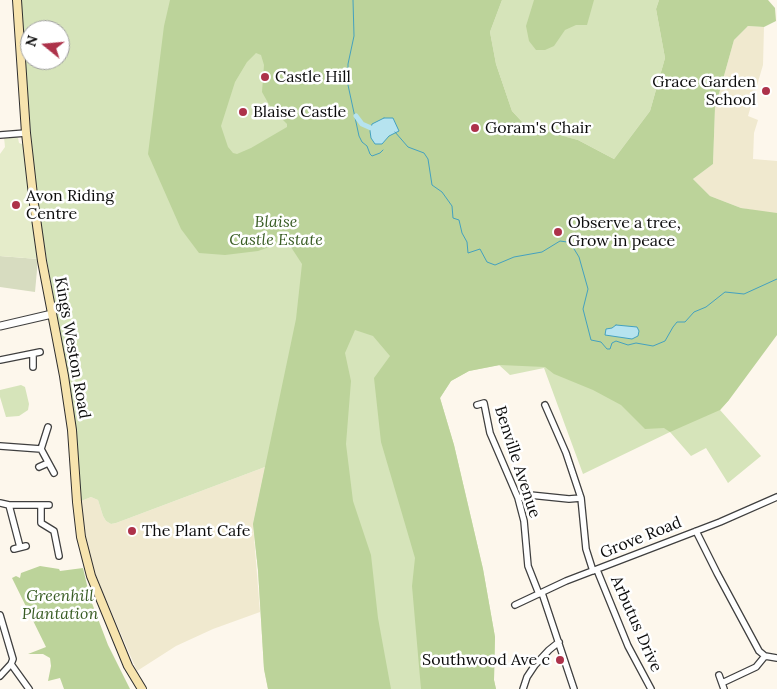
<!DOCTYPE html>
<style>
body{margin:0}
#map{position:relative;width:777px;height:689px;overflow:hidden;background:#fdf7ec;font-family:Lora,serif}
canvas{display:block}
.north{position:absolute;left:20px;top:20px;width:50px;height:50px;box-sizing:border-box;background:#fff;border:1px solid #9e9e9e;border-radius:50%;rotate:287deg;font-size:14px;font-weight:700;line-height:20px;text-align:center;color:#0c0c0c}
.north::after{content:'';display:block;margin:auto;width:18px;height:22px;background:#ad324a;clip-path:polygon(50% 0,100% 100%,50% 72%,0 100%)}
</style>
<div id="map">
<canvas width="777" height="689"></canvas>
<div class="north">N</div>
</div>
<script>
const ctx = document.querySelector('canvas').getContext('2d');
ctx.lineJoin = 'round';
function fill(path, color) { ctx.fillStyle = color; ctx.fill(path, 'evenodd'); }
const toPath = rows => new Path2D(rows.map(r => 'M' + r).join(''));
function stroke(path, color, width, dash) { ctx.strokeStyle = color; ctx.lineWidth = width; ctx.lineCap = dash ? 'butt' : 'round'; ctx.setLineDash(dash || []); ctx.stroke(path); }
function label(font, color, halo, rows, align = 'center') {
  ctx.font = font + ' Lora,serif'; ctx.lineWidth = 5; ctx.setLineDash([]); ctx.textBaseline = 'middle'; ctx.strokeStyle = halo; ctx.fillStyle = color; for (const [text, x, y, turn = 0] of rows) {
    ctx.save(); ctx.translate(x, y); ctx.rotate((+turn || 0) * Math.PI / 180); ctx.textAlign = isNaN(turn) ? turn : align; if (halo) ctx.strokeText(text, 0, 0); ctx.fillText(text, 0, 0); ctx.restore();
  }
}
fill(toPath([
 [748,26,764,27,763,65,748,116,758,120,754,133,753,159,777,161,777,213,774,214,741,208,710,196,693,179,713,164,715,108,734,40],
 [265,467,253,524,260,612,213,629,176,646,137,671,95,574,87,545,81,501,91,497,98,500,103,516,106,521,111,524,116,523]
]), '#f0e9cf');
fill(toPath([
 [19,0,478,0,461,58,518,127,550,132,526,126,512,111,496,64,490,32,502,0,659,0,656,9,665,58,650,111,614,159,578,140,566,137,729,400,720,410,761,456,728,483,706,448,691,456,670,432,583,474,544,368,510,375,499,365,469,371,451,381,440,398,454,445,483,569,495,637,494,680,496,689,268,689,264,669,258,570,253,524,265,467,116,523,111,524,106,521,103,516,98,500,91,497,81,501,75,420,40,220,35,180],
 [30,30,60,30,60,60,30,60],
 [21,385,25,387,29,404,28,410,19,416,6,417,0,397,0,390]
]), '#d6e4ba');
fill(toPath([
 [170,0,502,0,490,32,496,64,512,111,526,126,578,140,614,159,650,111,665,58,656,9,659,0,768,0,775,8,776,21,764,27,748,26,734,40,715,108,713,164,693,179,710,196,741,208,777,213,777,335,729,400,720,410,670,432,664,428,645,429,621,405,593,390,554,374,545,367,500,365,469,371,451,381,440,398,454,445,483,569,495,637,494,680,496,689,421,689,412,586,415,558,381,442,374,378,390,356,373,336,355,330,345,353,351,381,346,444,353,501,371,555,378,618,391,689,268,689,264,669,258,570,253,524,296,319,302,264,287,241,258,251,225,255,199,253,181,229,148,154,164,26],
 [256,53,261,55,264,65,262,92,271,108,287,124,287,127,251,148,237,154,233,153,228,147,221,126,235,82,247,62],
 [534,0,594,0,587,25,576,25,565,30,554,46,545,50,536,50,529,41,526,26],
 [40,566,59,569,60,571,83,568,90,598,108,645,130,689,64,689,60,678,48,681,51,666,50,658,43,654,28,654,46,647,12,578,16,576,20,578,21,573]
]), '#bcd39a');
fill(toPath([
 [0,256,38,259,35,292,0,287]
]), '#d7dcc0');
fill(toPath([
 [13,136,18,138,19,143,25,145,38,259,0,256,0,154,5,147,4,137]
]), '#e5ecca');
const water = toPath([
 [384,118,393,118,399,131,389,136,382,144,375,144,371,138,370,131,372,124,384,118],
 [616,325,637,327,639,331,638,336,632,339,605,335,606,329,612,328,616,325]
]);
fill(water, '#b6e3ef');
stroke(water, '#44a1bf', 1);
stroke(toPath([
 [353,0,354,36,348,64,348,85,359,136,362,142,367,146,370,154,372,156,380,153,383,150],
 [395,132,408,147,424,153,428,159,432,185,442,192,452,206,453,218,459,220,462,233,467,242,468,253,480,249,487,262,495,265,514,257,542,252,560,241,567,242,571,244,579,257,588,289,583,309,591,340,601,342,607,349,610,349,612,343,616,341,628,345,636,343,653,346,665,341,673,327,677,322,685,322,694,312,706,307,725,292,744,294,777,279]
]), '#44a1bf', 1);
stroke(toPath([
 [356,116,362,124,371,128]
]), '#b6e3ef', 5);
const minor = toPath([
 [0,135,26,133],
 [0,360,40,352],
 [33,367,33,354],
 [477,405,484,403,490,433,518,498,524,521,528,566,539,594],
 [545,405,566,453,581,498,586,549,593,571],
 [48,427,41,449,54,473],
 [0,446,41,449],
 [39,467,48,463],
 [518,498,530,495,569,499,581,498],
 [0,503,9,505,49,505],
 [9,505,20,547],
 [41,505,41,523,54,531,59,556],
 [696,531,717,573,759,651,765,656,777,658],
 [14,549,26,546],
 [597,570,628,646,651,689],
 [542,593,574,689],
 [515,605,566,581,720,522,777,497],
 [0,615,13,659,11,664,0,676],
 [11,664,29,689],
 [719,675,724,689],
 [722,683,756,667,765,656],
 [523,689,527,677,535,665,549,650,559,642]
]);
const tertiary = toPath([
 [0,326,52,314]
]);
const secondary = toPath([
 [17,0,26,133,34,204,42,261,64,376,72,430,77,502,81,537,91,576,128,666,142,689]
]);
stroke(minor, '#3f3f3f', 8);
stroke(tertiary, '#3f3f3f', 9);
stroke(secondary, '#2e2e2e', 10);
stroke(minor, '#fff', 5.5);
stroke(tertiary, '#fff', 7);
stroke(secondary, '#f7e4ae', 8);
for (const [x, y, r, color] of [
 [265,77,5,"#ad324a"],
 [766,91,5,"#ad324a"],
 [243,112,5,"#ad324a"],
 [475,128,5,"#ad324a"],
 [16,205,5,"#ad324a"],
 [558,232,5,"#ad324a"],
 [132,531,5,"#ad324a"],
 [560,660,5,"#ad324a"]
]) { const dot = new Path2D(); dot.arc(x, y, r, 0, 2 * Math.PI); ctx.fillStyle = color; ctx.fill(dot); stroke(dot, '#fff', 2); }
label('16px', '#0c0c0c', '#fff', [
 ["Castle Hill",275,77],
 ["Grace Garden",756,82,"right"],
 ["School",756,100,"right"],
 ["Blaise Castle",253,112],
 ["Goram's Chair",485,128],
 ["Avon Riding",26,196],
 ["Centre",26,214],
 ["Observe a tree,",568,223],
 ["Grow in peace",568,241],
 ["The Plant Cafe",142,531],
 ["Southwood Ave c",550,660,"right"]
], 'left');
label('italic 16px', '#385c23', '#fff', [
 ["Blaise",276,222],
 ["Castle Estate",276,240],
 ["Greenhill",60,596],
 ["Plantation",60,614]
]);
label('16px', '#0c0c0c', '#fff', [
 ["Kings Weston Road",72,348,80],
 ["Benville Avenue",517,462,72],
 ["Grove Road",641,538,-22],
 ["Arbutus Drive",636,624,66]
]);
</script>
